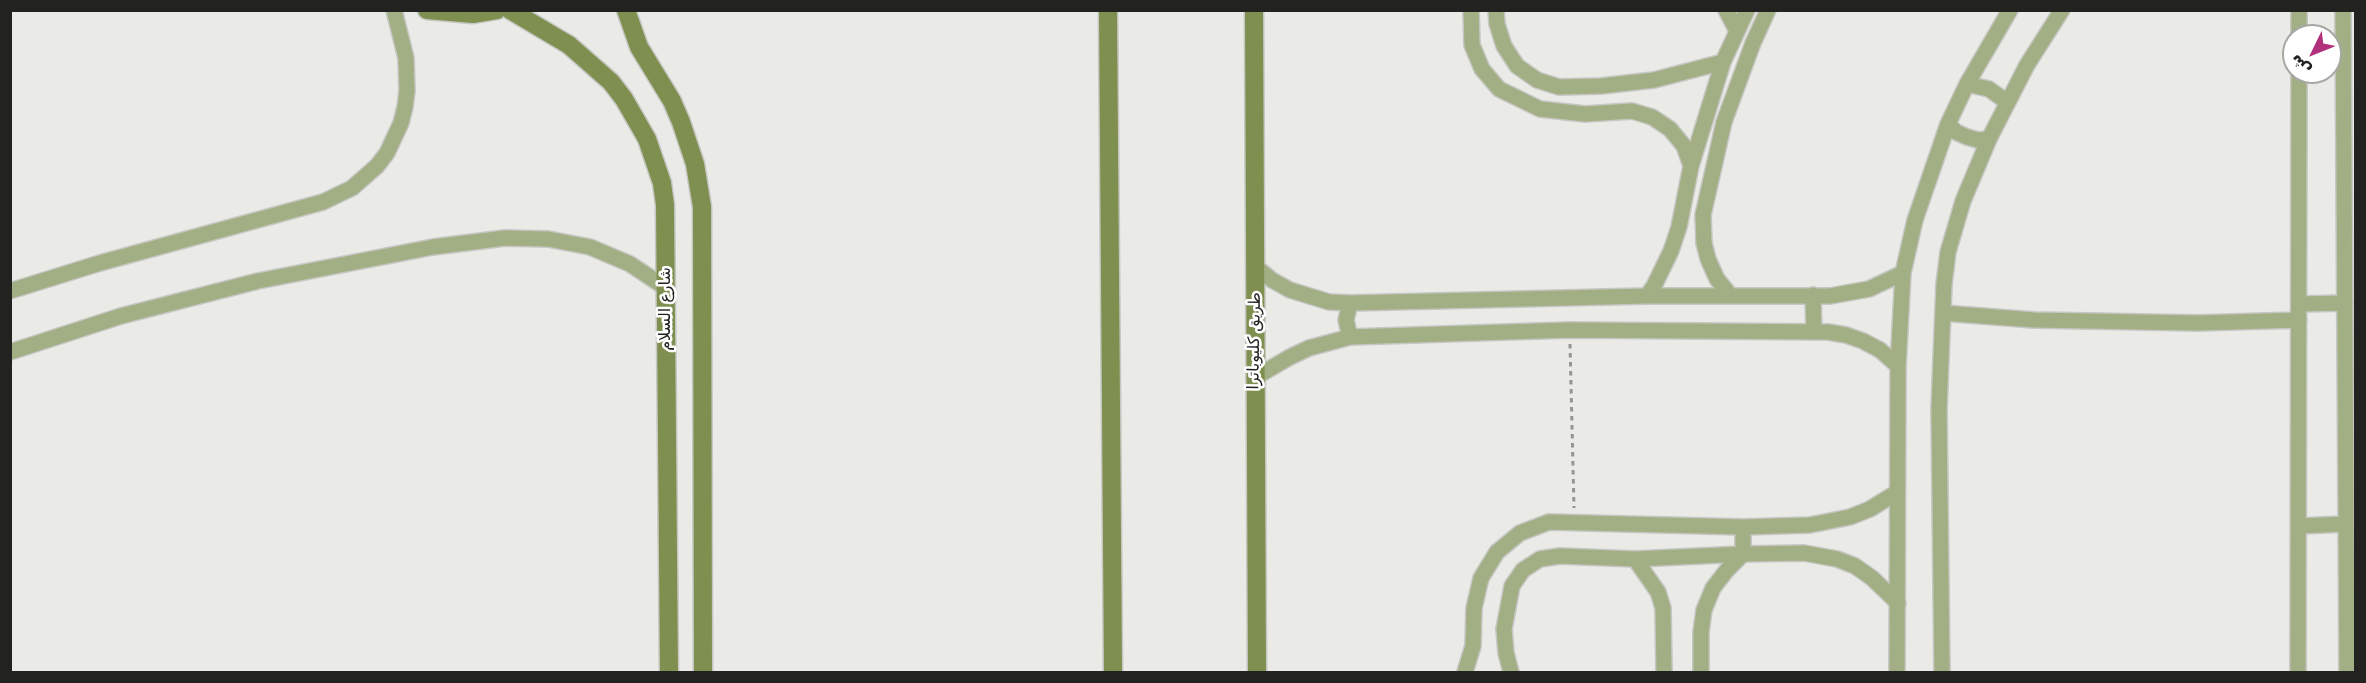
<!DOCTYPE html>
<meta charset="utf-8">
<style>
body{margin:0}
#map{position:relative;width:2366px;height:683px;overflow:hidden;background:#eaebe6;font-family:"DejaVu Sans","Noto Naskh Arabic",sans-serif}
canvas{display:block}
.frame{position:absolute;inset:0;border:12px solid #222221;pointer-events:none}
.north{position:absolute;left:2282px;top:24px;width:60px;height:60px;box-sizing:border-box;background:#fff;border:2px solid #a7a7a6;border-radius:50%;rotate:227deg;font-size:16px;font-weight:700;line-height:24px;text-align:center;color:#222221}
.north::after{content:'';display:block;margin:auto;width:21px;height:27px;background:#b2317d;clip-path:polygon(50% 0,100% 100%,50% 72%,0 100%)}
</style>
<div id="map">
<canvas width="2366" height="683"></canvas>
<div class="frame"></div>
<div class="north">ش</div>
</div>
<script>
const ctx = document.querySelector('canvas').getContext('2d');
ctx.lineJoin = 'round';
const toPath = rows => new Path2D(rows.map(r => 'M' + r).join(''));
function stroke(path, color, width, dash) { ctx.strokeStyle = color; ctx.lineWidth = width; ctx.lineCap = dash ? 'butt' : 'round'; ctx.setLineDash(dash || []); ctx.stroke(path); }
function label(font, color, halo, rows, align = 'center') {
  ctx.font = font + ' "DejaVu Sans","Noto Naskh Arabic",sans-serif'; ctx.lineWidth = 5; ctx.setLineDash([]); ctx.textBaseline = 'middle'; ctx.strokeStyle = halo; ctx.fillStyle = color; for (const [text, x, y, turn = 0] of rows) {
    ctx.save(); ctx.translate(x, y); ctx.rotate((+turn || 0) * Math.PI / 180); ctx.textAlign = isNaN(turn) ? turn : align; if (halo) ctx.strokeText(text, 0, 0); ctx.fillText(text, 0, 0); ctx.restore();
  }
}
const minor = toPath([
 [1471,10,1472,45,1482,69,1499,89,1540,109,1585,114,1632,111,1652,117,1670,129,1684,146,1691,166],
 [1496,10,1497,24,1504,46,1517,66,1537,80,1559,87,1601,86,1654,80,1723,62],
 [1726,10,1737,31],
 [2299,10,2299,36],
 [2343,10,2347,672],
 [1967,84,1989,89,2007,102],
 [1948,124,1956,132,1967,137,1978,140,1989,139],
 [1256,267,1272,280,1290,290,1329,302,1350,303,1647,296,1830,296,1869,289,1903,273],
 [10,291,100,263,323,202,352,188,377,166,387,153,401,123,405,107,407,91,406,58,394,10],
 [1730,295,1717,279,1708,259,1704,243,1703,215,1724,122,1753,43,1768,10],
 [1813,295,1814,332],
 [1647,296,1654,286,1671,251,1679,227,1691,166,1723,62,1747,10],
 [1350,303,1346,320,1350,337],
 [2299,304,2345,303],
 [1943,313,2034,320,2197,323,2299,320],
 [10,352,121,316,258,281,433,247,505,238,548,239,590,247,630,264,666,288],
 [1254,378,1290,357,1309,348,1350,337,1569,330,1828,332,1846,335,1863,341,1880,350,1898,366],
 [2299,526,2346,524],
 [1635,559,1658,592,1663,608,1664,672],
 [1465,672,1473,646,1474,608,1481,578,1497,552,1520,533,1549,522,1743,527,1810,525,1850,517,1870,509,1896,493],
 [1511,672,1506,653,1504,629,1512,586,1523,570,1540,559,1560,556,1635,559,1743,554,1804,553,1837,559,1855,566,1872,578,1898,603],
 [1701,672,1701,632,1704,610,1713,588,1727,570,1743,554,1743,527],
 [1897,672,1898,366,1903,273,1915,220,1948,124,1967,84,2010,10],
 [1942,672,1939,409,1944,284,1948,252,1963,201,1989,139,2027,65,2062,10],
 [2298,672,2299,72]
]);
const secondary = toPath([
 [427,10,473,14,497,10],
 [510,10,569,45,611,82,624,99,647,139,662,183,665,205,669,672],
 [626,10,639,47,672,101,681,122,695,164,702,207,703,672],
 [1108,10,1113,672],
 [1254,10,1257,672]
]);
stroke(minor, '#c6c7c3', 18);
stroke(secondary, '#c6c7c3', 21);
stroke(toPath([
 [1570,344,1574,508]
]), '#949491', 3, [4.5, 4.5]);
stroke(minor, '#a2ae83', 15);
stroke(secondary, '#7f8f4f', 18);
label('16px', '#222221', '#fff', [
 ["شارع السلام",666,309,-90],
 ["طريق كليوباترا",1255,341,-89]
]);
</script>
